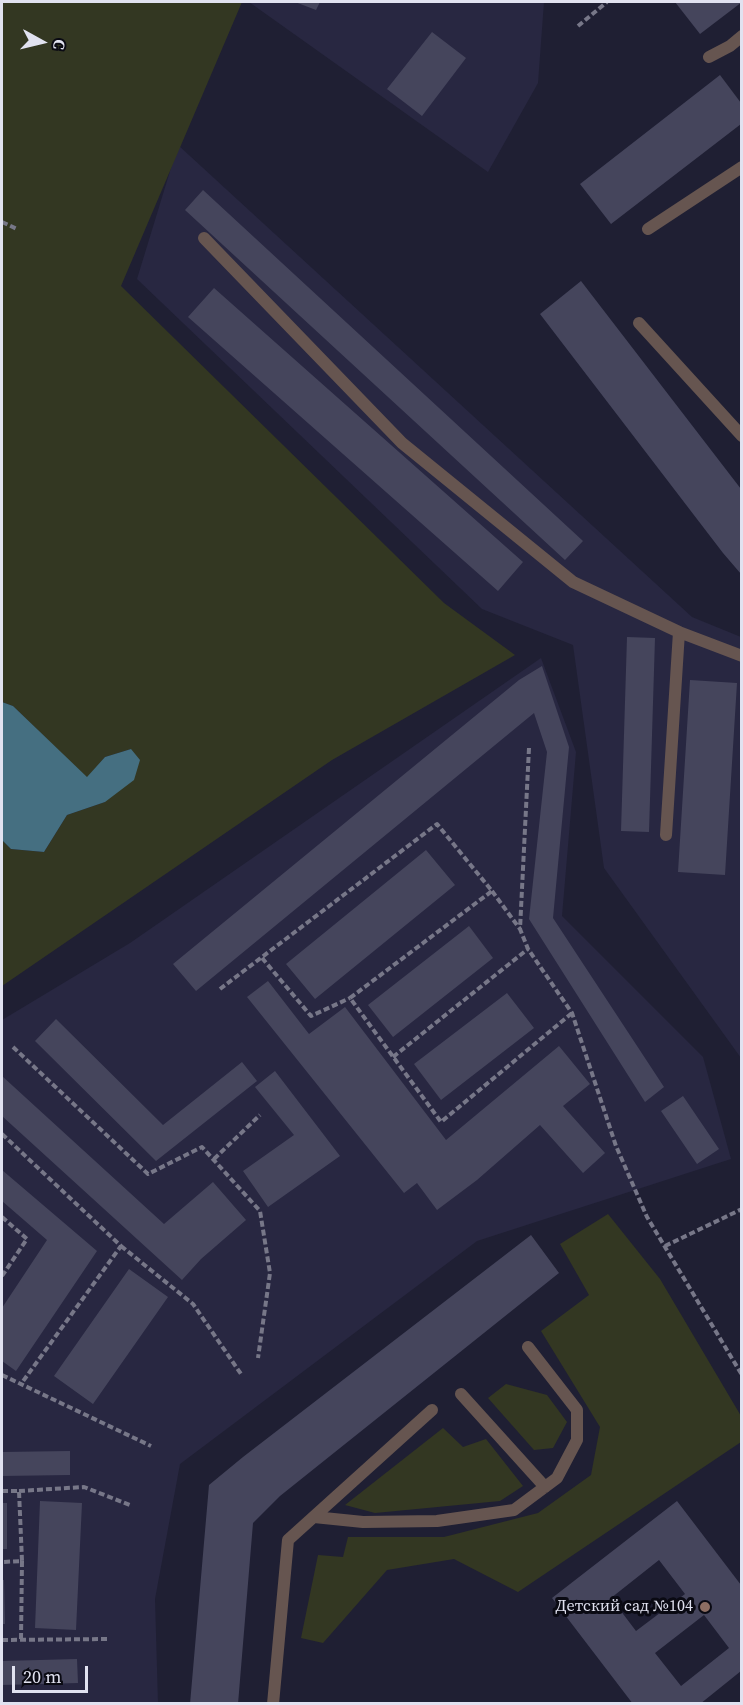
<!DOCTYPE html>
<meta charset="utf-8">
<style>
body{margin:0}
#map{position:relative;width:743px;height:1705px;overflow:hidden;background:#1f1f33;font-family:"Source Serif 4",serif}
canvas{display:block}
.frame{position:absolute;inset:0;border:3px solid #e1e2f0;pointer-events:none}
.north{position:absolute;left:12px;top:12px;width:60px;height:60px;-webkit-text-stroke:4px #0a0a13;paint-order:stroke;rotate:98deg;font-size:16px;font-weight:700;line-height:24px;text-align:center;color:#e1e2f0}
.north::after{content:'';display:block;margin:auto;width:21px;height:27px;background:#e1e2f0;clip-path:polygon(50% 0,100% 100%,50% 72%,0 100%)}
.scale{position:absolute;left:12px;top:1666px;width:76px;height:27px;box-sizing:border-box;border:3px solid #e1e2f0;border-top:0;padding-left:8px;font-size:18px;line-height:21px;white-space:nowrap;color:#e1e2f0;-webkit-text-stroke:4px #0a0a13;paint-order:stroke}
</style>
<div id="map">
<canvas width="743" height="1705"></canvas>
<div class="frame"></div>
<div class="north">С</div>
<div class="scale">20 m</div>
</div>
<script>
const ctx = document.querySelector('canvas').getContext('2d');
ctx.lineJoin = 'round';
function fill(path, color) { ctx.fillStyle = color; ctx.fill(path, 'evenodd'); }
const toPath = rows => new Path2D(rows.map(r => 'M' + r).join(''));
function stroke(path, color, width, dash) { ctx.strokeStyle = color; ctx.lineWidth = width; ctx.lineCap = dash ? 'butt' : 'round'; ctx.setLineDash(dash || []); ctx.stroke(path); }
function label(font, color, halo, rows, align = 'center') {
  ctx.font = font + ' "Source Serif 4",serif'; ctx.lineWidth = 6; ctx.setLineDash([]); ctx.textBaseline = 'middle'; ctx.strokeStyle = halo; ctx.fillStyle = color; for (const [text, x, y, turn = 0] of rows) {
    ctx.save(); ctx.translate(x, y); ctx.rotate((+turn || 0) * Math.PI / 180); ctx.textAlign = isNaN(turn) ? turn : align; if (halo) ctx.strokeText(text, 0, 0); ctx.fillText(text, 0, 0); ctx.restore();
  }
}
fill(toPath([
 [249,2,544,2,538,83,488,172],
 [178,145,692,617,741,637,741,1058,604,868,573,645,482,609,137,279],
 [541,658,576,752,562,916,703,1057,731,1159,477,1241,180,1464,155,1599,158,1703,2,1704,2,1020,130,943]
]), '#282741');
fill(toPath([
 [2,2,242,2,121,286,444,603,515,655,332,760,2,986,2,840,11,849,44,852,67,815,105,802,131,749,105,757,87,778,13,706,2,702],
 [608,1214,660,1279,741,1416,741,1442,518,1592,454,1559,387,1570,323,1643,301,1638,318,1555,343,1557,348,1537,444,1537,538,1513,591,1475,600,1427,541,1331,589,1295,560,1244],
 [506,1384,547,1395,567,1422,553,1448,534,1450,488,1398],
 [443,1428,463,1447,486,1439,523,1486,500,1501,375,1513,345,1505]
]), '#333722');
fill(toPath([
 [2,702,13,706,87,777,105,757,131,749,140,760,134,780,105,802,67,815,44,852,11,849,2,840]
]), '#456f81');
fill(toPath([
 [295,2,320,2,316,10],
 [675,2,742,2,700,34],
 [432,32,466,58,422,116,387,89],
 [720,75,741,103,741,124,611,224,580,184],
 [203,190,583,541,565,560,185,210],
 [581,281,741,489,741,574,723,553,540,314],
 [214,288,523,562,498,591,188,317],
 [627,637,655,638,649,832,621,831],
 [542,666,569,747,553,918,664,1087,645,1102,529,919,547,752,534,713,196,991,173,964,519,680],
 [690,680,737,683,725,875,678,872],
 [426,850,455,885,315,999,286,964],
 [469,926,493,958,393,1037,368,1005],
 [268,981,309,1034,345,1007,446,1140,559,1046,590,1084,563,1106,605,1153,583,1173,540,1125,477,1180,437,1210,417,1183,404,1193,247,997],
 [507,993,534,1028,441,1100,414,1064],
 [56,1019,163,1125,242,1062,257,1081,156,1161,35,1041],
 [275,1071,340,1156,268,1207,243,1171,294,1135,255,1087],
 [2,1076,164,1224,213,1182,246,1220,201,1259,182,1280,2,1116],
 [683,1096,719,1149,697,1164,661,1111],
 [2,1170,97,1251,16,1371,2,1361,2,1308,47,1240,2,1201],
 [531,1235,559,1273,280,1496,253,1523,238,1704,190,1704,209,1485,243,1457],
 [129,1269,168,1297,93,1404,54,1376],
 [70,1451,70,1475,2,1476,2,1452],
 [40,1501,82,1503,76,1630,35,1628],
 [677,1501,741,1585,741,1671,700,1704,633,1704,552,1598],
 [659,1560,685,1594,636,1631,611,1598],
 [704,1615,729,1648,681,1686,655,1653],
 [2,1503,7,1503,7,1549,2,1549],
 [2,1580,4,1580,5,1624,2,1624],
 [77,1659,78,1683,2,1685,2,1661]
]), '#45455c');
stroke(toPath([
 [578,26,607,2],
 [2,222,17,229],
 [529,748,520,929,528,949,572,1013,616,1146,647,1217,742,1375],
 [492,891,520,929],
 [262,958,311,1016,350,998],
 [220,989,437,824,492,891,350,998,441,1122,572,1013],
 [13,1047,148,1174,202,1147,260,1211,270,1273,258,1358],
 [393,1057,528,949],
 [2,1134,121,1246,21,1384],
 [214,1159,260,1115],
 [2,1217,27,1239,2,1276],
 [121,1246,193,1304,241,1374],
 [665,1246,742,1209],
 [2,1375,151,1446],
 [2,1491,19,1491,22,1561,2,1562],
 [19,1491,84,1487,130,1505],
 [21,1639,22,1561],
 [2,1640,110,1639]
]), '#778', 4, [6, 3]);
stroke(toPath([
 [709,57,730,46,742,36],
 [648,229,742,167],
 [204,238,402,443,573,582,679,632,742,656],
 [639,323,742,436],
 [666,835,679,632],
 [461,1394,545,1487],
 [314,1517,363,1522,437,1521,514,1510,557,1478,577,1440,577,1410,528,1347],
 [273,1704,288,1540,432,1410]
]), '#665550', 12);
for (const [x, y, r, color] of [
 [705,1607,6,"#8d6e63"]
]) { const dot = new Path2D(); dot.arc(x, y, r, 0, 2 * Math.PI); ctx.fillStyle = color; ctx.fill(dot); stroke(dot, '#0a0a13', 2); }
label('16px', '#e1e2f0', '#0a0a13', [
 ["Детский сад №104",693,1607]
], 'right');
</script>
